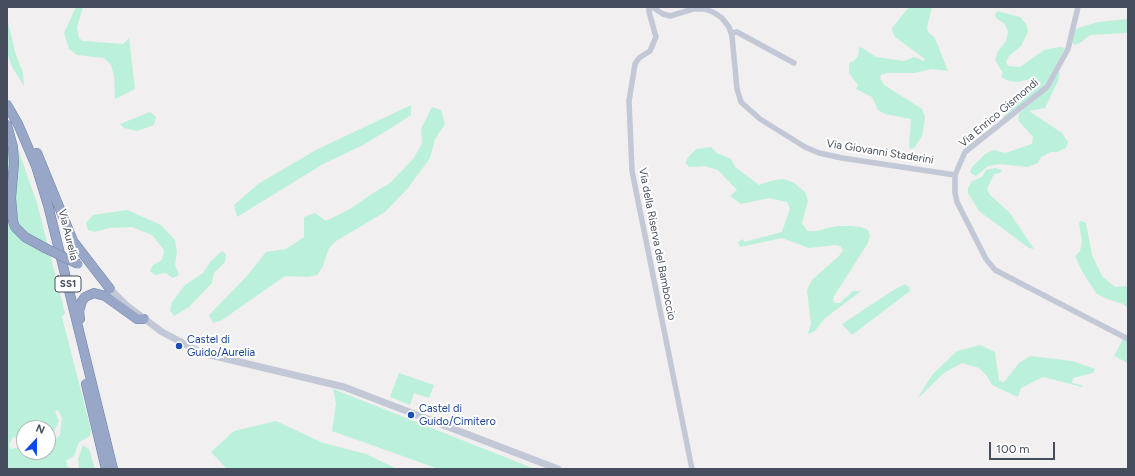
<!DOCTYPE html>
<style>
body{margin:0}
#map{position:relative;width:1135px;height:476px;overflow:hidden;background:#f1efef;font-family:Figtree,sans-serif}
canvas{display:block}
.frame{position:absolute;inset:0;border:8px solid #464e5d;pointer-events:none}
.north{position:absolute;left:16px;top:420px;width:40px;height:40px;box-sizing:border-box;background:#fff;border:1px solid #b5b8be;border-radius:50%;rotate:22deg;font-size:11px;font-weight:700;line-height:16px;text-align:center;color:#464e5d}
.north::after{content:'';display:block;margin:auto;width:14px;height:18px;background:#1047ea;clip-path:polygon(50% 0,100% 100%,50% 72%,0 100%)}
.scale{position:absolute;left:989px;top:442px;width:66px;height:18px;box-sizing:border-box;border:2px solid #464e5d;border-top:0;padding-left:5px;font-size:12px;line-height:14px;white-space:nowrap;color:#464e5d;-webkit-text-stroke:3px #fff;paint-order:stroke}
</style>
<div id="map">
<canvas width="1135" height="476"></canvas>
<div class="frame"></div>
<div class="north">N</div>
<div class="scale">100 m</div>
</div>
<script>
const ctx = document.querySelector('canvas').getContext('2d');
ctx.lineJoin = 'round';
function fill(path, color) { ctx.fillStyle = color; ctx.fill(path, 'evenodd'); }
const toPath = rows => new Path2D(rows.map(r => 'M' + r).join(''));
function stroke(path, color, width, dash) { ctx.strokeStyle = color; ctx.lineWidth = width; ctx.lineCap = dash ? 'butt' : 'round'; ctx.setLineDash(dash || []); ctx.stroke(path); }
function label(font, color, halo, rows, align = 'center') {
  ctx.font = font + ' Figtree,sans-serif'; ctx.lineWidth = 4; ctx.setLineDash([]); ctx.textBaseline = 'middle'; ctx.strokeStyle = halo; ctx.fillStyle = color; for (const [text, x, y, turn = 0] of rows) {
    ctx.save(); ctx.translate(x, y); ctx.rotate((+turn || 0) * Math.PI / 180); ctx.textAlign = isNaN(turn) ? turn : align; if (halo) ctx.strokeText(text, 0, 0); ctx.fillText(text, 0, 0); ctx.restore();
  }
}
fill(toPath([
 [76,7,83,7,77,27,79,38,83,41,123,44,129,38,135,89,115,99,114,76,111,65,104,58,77,55,69,49,64,33],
 [909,7,932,7,927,27,928,32,935,38,948,71,932,69,914,73,887,73,881,75,880,78,884,85,922,109,925,117,922,136,915,147,911,149,909,147,911,119,885,114,878,110,872,97,856,89,858,85,849,73,849,67,850,62,854,61,858,56,859,48,861,47,876,57,904,61,914,57,924,61,925,59,895,37,893,33,892,28],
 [997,11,1020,17,1026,24,1028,32,1021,46,1009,56,1006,62,1008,66,1020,67,1044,50,1059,47,1065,48,1043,89,1004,119,1003,117,1031,89,1033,83,1030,79,1018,82,1009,81,1001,77,1003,73,995,60,998,51,1006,41,1008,32,1005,24,996,18,995,15],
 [7,17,15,52,23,73,24,86,12,67,8,55],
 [1128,19,1128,33,1090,35,1080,43,1074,45,1071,41,1074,31,1078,28,1098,22],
 [1057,71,1060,73,1058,81,1045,108,1029,111,1062,133,1068,142,1066,148,1057,152,1051,152,1041,157,1038,163,1027,167,1000,164,988,166,976,176,972,174,970,172,972,167,986,153,994,150,1005,153,1032,144,1033,137,1018,120,1019,114,1050,86],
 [411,105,411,115,391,128,363,145,323,164,237,217,234,205,258,184,316,150],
 [432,107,441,110,445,124,435,139,430,158,408,188,385,212,336,241,329,248,323,266,317,275,308,277,285,276,222,320,213,323,209,315,246,277,266,252,286,249,304,237,304,217,315,213,326,221,350,209,373,193,390,183,413,159,422,144,421,129],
 [150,112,156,117,154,125,137,131,124,128,120,124],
 [7,134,17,146,37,203,65,313,62,317,91,430,90,436,79,442,74,456,66,461,67,466,72,469,7,469],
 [58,410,62,418,60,435,53,441,48,442,48,452,24,452,24,446,11,449,9,445,13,437,24,440,24,428,48,428,48,437,52,436,59,421,55,412],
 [711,147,717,153,731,159,735,167,759,185,774,180,784,179,794,183,805,192,808,201,802,223,807,231,816,231,837,226,850,226,861,227,868,230,870,236,868,243,834,296,833,301,835,303,840,303,853,291,861,291,824,319,815,331,808,334,811,324,807,290,812,280,839,256,843,250,840,246,835,245,809,248,782,238,740,247,738,242,743,239,744,242,782,232,790,209,787,202,769,198,741,204,730,196,737,190,718,170,705,166,689,167,686,163,687,159,696,149],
 [995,168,1002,170,1000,173,994,174,987,189,990,195,1009,212,1034,249,1029,248,979,211,968,193,968,188,972,181,982,177,986,170],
 [127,210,161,225,175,240,177,251,175,265,179,275,173,278,165,273,155,275,150,271,153,265,162,260,164,250,152,235,132,227,109,228,95,232,88,230,86,223,93,215],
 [1081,221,1086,223,1092,255,1102,276,1115,287,1128,286,1128,308,1123,304,1107,299,1097,294,1083,273,1075,256,1080,251,1082,242,1079,223],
 [222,251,226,254,225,262,214,273,212,283,189,307,174,316,170,310,172,302,185,285,203,273,211,261],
 [905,284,909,287,910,291,852,335,842,324,892,291],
 [1123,339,1128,342,1128,363,1114,356],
 [980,345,995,352,999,381,1004,382,1019,363,1030,356,1072,361,1095,369,1093,373,1073,378,1072,383,1082,385,1082,387,1043,377,1021,388,1018,397,992,385,987,376,979,368,962,363,944,373,917,399,932,375,957,351],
 [399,373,434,385,429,398,414,393,410,405,390,397],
 [333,389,535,469,439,469,332,431,336,403],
 [276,421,323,443,366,454,397,469,227,469,211,452,234,431],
 [83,445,89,449,95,469,79,468,78,459]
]), '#bbf1da');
const trunk = toPath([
 [7,105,18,124,36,166,48,205,113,469],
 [7,125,13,147,14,163,11,198,13,221,15,227,25,237,45,248],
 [37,153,73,241,110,289],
 [80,319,79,311,82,301,85,297,94,293,105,296,137,319,144,319],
 [86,384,106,469]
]);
stroke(trunk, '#6f81ac', 10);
stroke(toPath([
 [649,7,649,12,656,37,650,51,639,58,635,64,629,101,632,171,692,469],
 [652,7,663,14,670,16,693,9,704,9,713,12,722,18,729,27,732,36,737,89,741,102,760,119,805,147,819,153,842,158,955,175],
 [1078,7,1068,49,1047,87,965,152,955,175,955,193,957,202,986,259,995,270,1128,339],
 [731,33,737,32,794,63]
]), '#c2c8d5', 5.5);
stroke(toPath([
 [110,289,126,305,162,332,202,353,344,387,558,469]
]), '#c2c8d5', 7);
stroke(trunk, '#98a7c8', 9);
const trunkBridge = toPath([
 [45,248,78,264]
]);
stroke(trunkBridge, '#6f81ac', 10, []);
stroke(trunkBridge, '#98a7c8', 9);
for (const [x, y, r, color] of [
 [179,346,4,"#1a4fb4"],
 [411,415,4,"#1a4fb4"]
]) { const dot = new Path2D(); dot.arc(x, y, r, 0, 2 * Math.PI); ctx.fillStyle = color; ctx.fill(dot); stroke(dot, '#fff', 1.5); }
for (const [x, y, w] of [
 [68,284,26]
]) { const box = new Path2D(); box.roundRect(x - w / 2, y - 8, w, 16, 3); ctx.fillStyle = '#fff'; ctx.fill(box); stroke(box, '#464e5d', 1); }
label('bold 10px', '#464e5d', null, [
 ["SS1",68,284]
]);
label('11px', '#464e5d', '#fff', [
 ["Via Enrico Gismondi",999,113,-40],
 ["Via Giovanni Staderini",880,152,9],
 ["Via Aurelia",68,235,76],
 ["Via della Riserva del Bamboccio",657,244,79]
]);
label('11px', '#164399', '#fff', [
 ["Castel di",187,340],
 ["Guido/Aurelia",187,353],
 ["Castel di",419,409],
 ["Guido/Cimitero",419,422]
], 'left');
</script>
